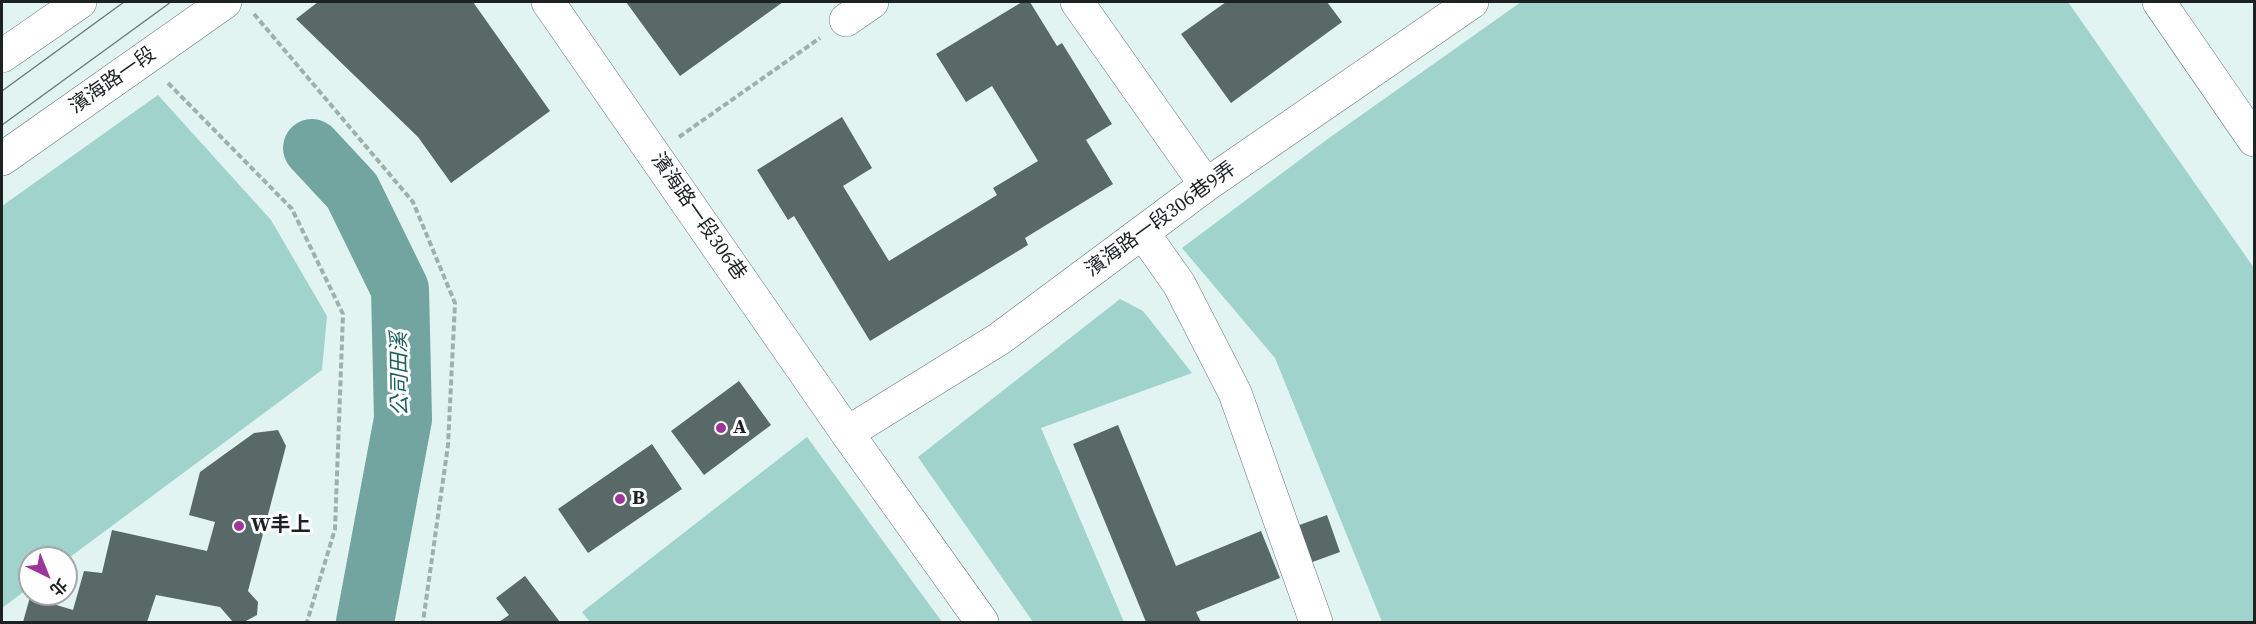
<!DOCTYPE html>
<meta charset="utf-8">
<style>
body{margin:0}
#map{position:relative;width:2256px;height:624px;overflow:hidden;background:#e1f4f1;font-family:"Source Serif 4","Noto Sans TC",serif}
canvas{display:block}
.frame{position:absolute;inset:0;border:3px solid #1c2222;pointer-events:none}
.north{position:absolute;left:18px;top:546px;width:60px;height:60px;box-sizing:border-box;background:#fff;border:2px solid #a4a7a7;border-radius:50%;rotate:137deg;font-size:16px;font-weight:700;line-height:24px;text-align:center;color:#1c2222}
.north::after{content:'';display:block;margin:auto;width:21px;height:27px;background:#9c369a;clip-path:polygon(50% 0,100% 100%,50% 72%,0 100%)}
</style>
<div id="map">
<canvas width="2256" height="624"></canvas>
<div class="frame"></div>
<div class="north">北</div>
</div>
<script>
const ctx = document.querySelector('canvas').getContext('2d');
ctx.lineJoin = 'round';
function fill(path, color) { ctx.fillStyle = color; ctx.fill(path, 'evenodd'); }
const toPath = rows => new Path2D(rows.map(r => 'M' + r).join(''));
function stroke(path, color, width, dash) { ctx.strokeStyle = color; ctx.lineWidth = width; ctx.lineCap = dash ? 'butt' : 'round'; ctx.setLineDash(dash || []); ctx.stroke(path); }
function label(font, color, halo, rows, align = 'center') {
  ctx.font = font + ' "Source Serif 4","Noto Sans TC",serif'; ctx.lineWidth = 6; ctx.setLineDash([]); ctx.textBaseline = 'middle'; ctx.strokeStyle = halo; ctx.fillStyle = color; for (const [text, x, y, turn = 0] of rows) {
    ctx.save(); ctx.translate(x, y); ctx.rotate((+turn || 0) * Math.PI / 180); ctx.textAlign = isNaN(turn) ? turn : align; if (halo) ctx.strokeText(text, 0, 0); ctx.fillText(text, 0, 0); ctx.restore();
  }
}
fill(toPath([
 [1521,2,2068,2,2254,268,2254,622,1382,622,1275,358,1182,248,1329,138],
 [158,95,271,220,327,316,322,370,66,560,66,558,30,558,30,587,2,608,2,206],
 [1120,299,1143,311,1192,373,1041,428,1124,622,1033,622,918,457],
 [807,437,942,622,590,622,582,612]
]), '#9fd3cc');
stroke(toPath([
 [312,148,352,191,400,289,403,419,365,622]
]), '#72a59f', 58);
fill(toPath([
 [318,2,473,2,550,111,451,183,418,137,296,19],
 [626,2,783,2,680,76],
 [1022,2,1030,2,1057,46,1062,43,1112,124,1086,140,1113,184,1025,238,1028,245,870,341,794,216,788,220,757,170,842,117,872,168,843,186,889,261,997,195,993,188,1038,161,992,86,966,102,936,54],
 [1226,2,1327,2,1342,22,1231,103,1181,34],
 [739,381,771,425,704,475,671,431],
 [1118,425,1176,566,1261,531,1280,578,1196,612,1201,622,1146,622,1073,444],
 [278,430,286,446,248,591,258,602,257,615,244,622,233,622,220,607,156,595,147,622,23,622,30,597,73,610,84,571,102,573,112,530,207,551,215,522,189,515,200,472,254,433],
 [652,444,682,489,588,553,558,509],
 [1327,515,1340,552,1307,564,1294,527],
 [525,576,560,622,499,622,509,615,496,598]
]), '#586967');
const minor = toPath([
 [548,2,847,433,982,622],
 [1077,2,1206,185],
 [2159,2,2254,140],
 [846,20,872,2],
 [2,56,80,2],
 [2,159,225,2],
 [1143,233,1179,284,1235,393,1316,622],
 [847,433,999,339,1206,185,1472,2]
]);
stroke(minor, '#687876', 34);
stroke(toPath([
 [254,14,413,202,455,303,448,445,423,622],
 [168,83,292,209,343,314,335,529,307,622],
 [679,137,820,38]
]), '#a0afad', 4, [6, 3]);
stroke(minor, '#fff', 33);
stroke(toPath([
 [2,91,124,2],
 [2,125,171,2]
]), '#6f7b79', 1.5);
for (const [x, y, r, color] of [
 [721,428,6,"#9c369a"],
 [620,499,6,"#9c369a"],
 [239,526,6,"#9c369a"]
]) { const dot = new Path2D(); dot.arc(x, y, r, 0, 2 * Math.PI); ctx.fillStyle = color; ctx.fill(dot); stroke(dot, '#fff', 2); }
label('20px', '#1c2222', '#fff', [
 ["濱海路一段",113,81,-35],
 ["濱海路一段306巷",698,217,55],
 ["濱海路一段306巷9弄",1161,220,-36]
]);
label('bold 20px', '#1c2222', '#fff', [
 ["A",733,428],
 ["B",632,499],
 ["W丰上",251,526]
], 'left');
label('italic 21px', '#1c605b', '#fff', [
 ["公司田溪",401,374,-91]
]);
</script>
